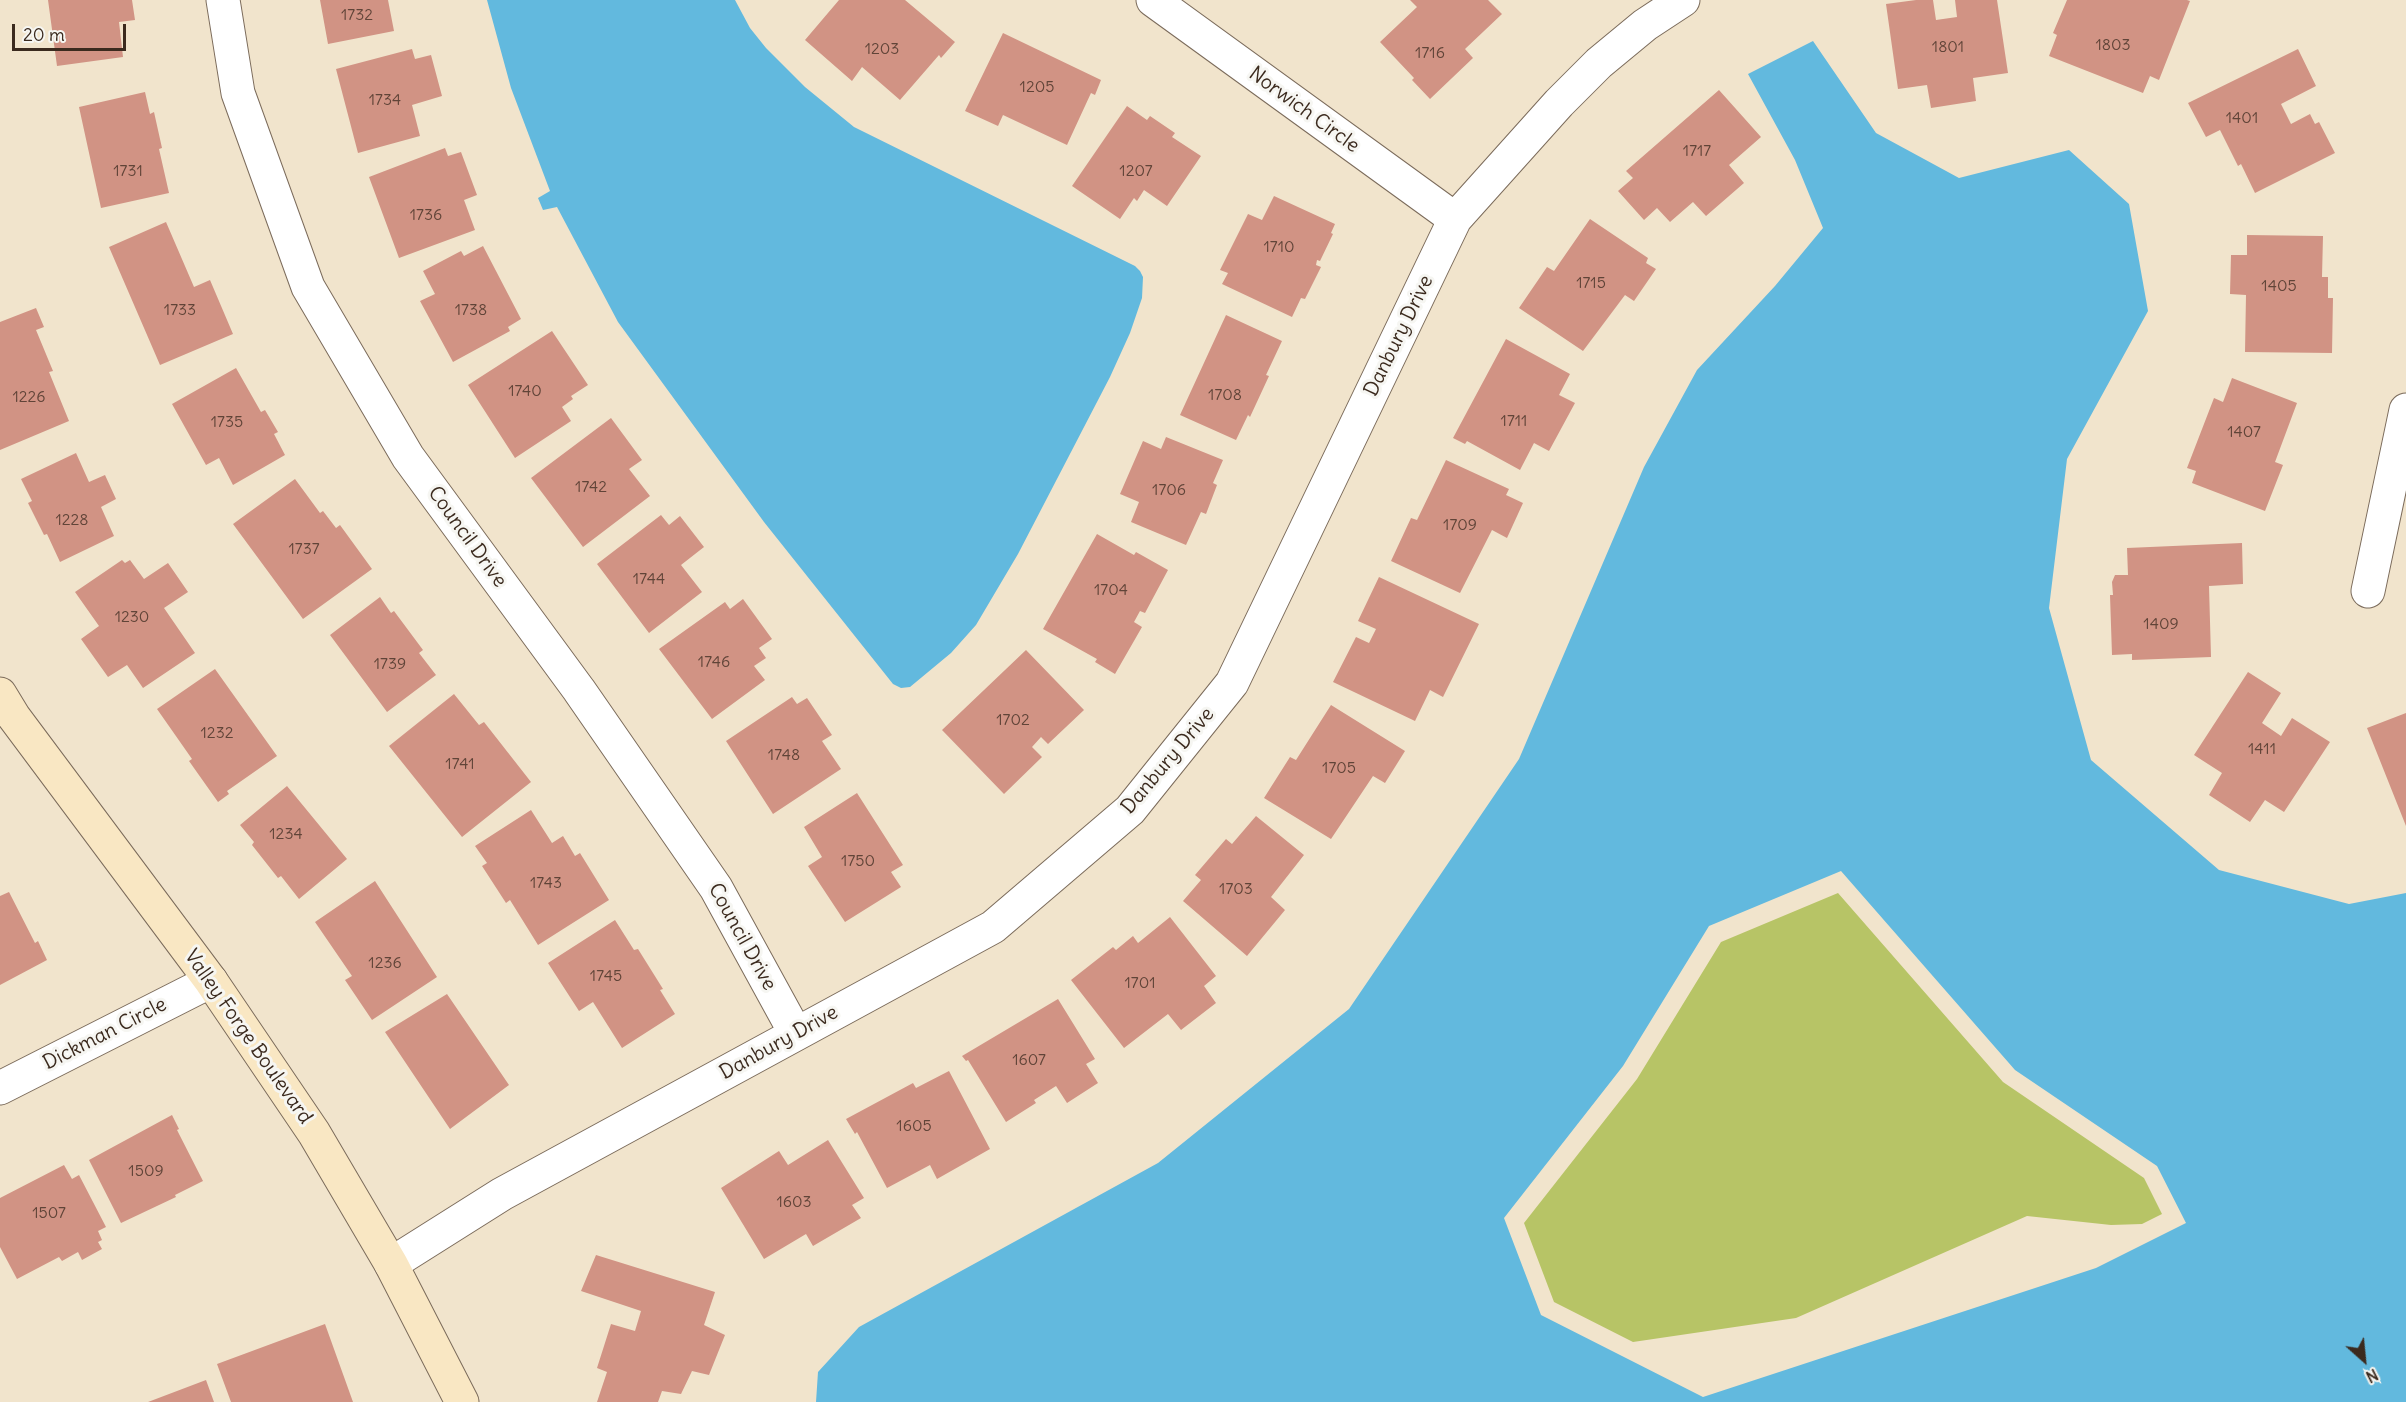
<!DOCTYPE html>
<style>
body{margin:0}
#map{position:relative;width:2406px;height:1402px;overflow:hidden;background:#f1e4cc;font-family:Delius,sans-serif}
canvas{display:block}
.north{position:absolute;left:2334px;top:1330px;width:60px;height:60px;-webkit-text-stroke:4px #f6f6f2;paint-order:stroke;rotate:153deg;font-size:16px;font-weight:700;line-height:24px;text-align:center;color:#3b2a1e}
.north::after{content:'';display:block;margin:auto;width:21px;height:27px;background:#3b2a1e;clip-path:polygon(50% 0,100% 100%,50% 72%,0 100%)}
.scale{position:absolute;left:12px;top:24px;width:114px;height:27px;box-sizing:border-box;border:3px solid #3b2a1e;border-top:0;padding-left:8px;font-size:18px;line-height:21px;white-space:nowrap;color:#3b2a1e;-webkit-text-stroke:4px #f6f6f2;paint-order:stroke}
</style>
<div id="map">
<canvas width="2406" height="1402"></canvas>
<div class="north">N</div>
<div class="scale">20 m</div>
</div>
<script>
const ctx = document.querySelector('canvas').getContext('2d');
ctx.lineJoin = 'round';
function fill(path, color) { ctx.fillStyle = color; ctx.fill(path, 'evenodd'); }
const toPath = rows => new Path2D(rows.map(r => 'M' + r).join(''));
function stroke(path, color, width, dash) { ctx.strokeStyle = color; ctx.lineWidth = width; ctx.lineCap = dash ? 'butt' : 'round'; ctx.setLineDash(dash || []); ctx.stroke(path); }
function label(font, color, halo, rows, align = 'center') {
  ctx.font = font + ' Delius,sans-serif'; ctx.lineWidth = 6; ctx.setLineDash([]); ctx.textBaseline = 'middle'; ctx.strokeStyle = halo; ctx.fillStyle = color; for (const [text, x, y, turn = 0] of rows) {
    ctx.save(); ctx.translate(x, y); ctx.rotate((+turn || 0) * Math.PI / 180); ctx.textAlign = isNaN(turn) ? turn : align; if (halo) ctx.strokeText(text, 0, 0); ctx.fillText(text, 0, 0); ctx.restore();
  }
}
fill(toPath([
 [1838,893,2003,1082,2144,1178,2162,1214,2142,1224,2111,1225,2027,1216,1796,1318,1633,1342,1554,1302,1524,1223,1637,1079,1721,942]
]), '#b7c466');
fill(toPath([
 [487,0,735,0,750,28,766,48,805,87,854,127,1135,266,1140,271,1143,277,1142,298,1130,333,1110,377,1018,554,976,625,951,653,910,687,901,688,893,684,764,522,618,322,557,207,543,210,538,198,550,191,511,88],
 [1813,41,1876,133,1959,178,2069,150,2129,204,2148,311,2067,459,2049,608,2091,760,2219,870,2349,904,2406,893,2406,1402,816,1402,818,1372,859,1327,1158,1163,1349,1009,1519,759,1644,467,1697,370,1775,286,1823,228,1795,160,1748,74],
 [1841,871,2015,1070,2157,1166,2186,1223,2096,1268,1703,1397,1541,1315,1504,1218,1623,1066,1709,926]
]), '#62b9de');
fill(toPath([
 [48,0,132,0,135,20,119,22,123,57,57,66],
 [320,0,388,0,394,31,328,44],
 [839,0,905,0,955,42,941,58,939,55,900,100,862,67,852,81,805,40],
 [1410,0,1488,0,1502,14,1465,49,1473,58,1430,99,1412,80,1414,78,1380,42,1417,7],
 [1916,0,1933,0,1936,20,1957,17,1955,0,1997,0,2008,73,1973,78,1976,101,1931,108,1927,85,1898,89,1886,4],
 [2067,0,2187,0,2190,1,2159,80,2150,76,2143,93,2049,56,2057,35,2053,33],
 [1003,33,1101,80,1095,95,1091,93,1067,145,1003,115,998,126,965,111],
 [412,49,415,59,431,55,442,96,412,105,420,136,358,153,336,69],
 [2298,49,2316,86,2281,104,2291,124,2310,114,2315,124,2319,122,2335,153,2255,193,2241,164,2238,166,2220,130,2206,137,2188,103],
 [1719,90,1761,137,1729,165,1744,183,1706,216,1693,202,1670,222,1657,208,1644,220,1618,191,1633,178,1626,171],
 [145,92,150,114,154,112,162,148,159,149,169,193,101,208,79,107],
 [1127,106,1147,120,1150,116,1175,133,1172,137,1201,156,1167,206,1144,190,1137,201,1134,198,1120,219,1072,186],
 [445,148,448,156,461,152,477,195,464,200,475,230,399,258,369,177],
 [1274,196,1335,224,1331,233,1333,234,1320,261,1317,260,1316,265,1321,267,1305,299,1301,298,1292,317,1222,284,1228,273,1220,270,1248,214,1262,220],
 [1590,219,1648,258,1646,263,1656,269,1634,301,1625,295,1583,351,1519,308,1547,267,1554,271],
 [166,222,194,287,210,280,233,334,160,365,109,247],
 [2247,235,2323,236,2322,277,2328,277,2328,298,2333,298,2332,353,2245,352,2246,295,2230,294,2231,255,2247,255],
 [483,246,521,319,508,327,510,331,453,362,420,301,435,294,423,271,461,251,464,256],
 [36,308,44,327,36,330,53,371,49,372,69,421,0,450,0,322],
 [1226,315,1282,341,1266,375,1269,376,1250,417,1248,415,1236,440,1180,415],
 [552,331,588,385,571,396,573,399,562,407,571,421,515,458,468,385],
 [1506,339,1570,374,1559,395,1575,403,1549,451,1534,443,1520,470,1467,441,1465,444,1453,438],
 [236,368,261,412,265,410,278,432,274,434,285,455,233,485,219,458,206,465,172,404],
 [2232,378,2297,403,2275,462,2283,465,2265,511,2192,483,2196,471,2187,468,2214,398,2223,402],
 [611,418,642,460,629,469,650,496,583,547,531,478],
 [1166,437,1223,460,1213,483,1217,485,1206,514,1201,512,1186,545,1131,522,1139,502,1120,494,1143,441,1161,449],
 [76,453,89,482,105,475,116,499,101,507,114,536,60,562,47,534,44,535,28,503,32,501,21,479],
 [1446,460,1509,489,1506,495,1523,503,1507,538,1492,530,1460,593,1391,561,1411,518,1417,520],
 [295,479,320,513,323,511,336,528,340,525,372,569,303,619,233,524],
 [661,515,669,525,680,516,704,547,681,565,702,592,649,633,597,564],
 [1097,534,1134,555,1136,552,1168,570,1145,613,1140,611,1134,622,1142,627,1115,674,1095,662,1097,659,1043,629],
 [2242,543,2243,584,2209,586,2211,657,2132,660,2132,654,2112,655,2110,595,2113,595,2112,582,2115,575,2128,575,2127,548],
 [122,560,125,563,130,560,144,579,168,563,188,592,164,608,195,653,143,688,127,665,108,677,81,639,99,626,75,592],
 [1379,577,1479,624,1443,697,1430,690,1415,721,1333,682,1356,637,1369,643,1376,629,1358,621],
 [380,597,391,613,394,611,423,650,419,653,436,675,387,712,330,635],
 [743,599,772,639,759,648,766,658,754,666,765,680,712,719,659,649,725,602,730,609],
 [1026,650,1084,710,1048,744,1041,737,1032,747,1042,757,1004,794,942,730],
 [215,669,277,756,227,791,229,794,218,802,189,761,192,759,157,709],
 [2248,672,2281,693,2262,723,2281,736,2292,718,2330,742,2284,812,2265,800,2250,822,2209,795,2222,773,2194,755],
 [454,694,479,725,484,722,531,782,462,837,389,746],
 [792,697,797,704,807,698,832,735,822,741,841,769,773,814,726,741],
 [1331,705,1405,751,1385,783,1373,776,1331,839,1264,798,1290,757,1296,760],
 [2406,713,2406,826,2367,728],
 [287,786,347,859,299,899,281,876,278,878,252,845,254,842,240,825],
 [857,793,903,865,891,872,901,887,845,922,808,866,822,857,804,827],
 [531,810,552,843,563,836,575,856,580,853,609,900,538,945,510,900,506,903,482,866,487,863,475,846],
 [1256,816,1304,855,1271,897,1285,910,1247,956,1183,901,1201,880,1195,875,1226,839,1232,844],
 [375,881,437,977,372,1020,345,980,352,976,315,922],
 [9,892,35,943,38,941,47,960,0,985,0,896],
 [1170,917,1216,976,1204,986,1216,1003,1181,1030,1168,1014,1124,1048,1071,980,1113,947,1116,950,1133,936,1138,943],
 [615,920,634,950,638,949,663,989,660,990,675,1014,622,1048,593,1002,579,1011,548,963],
 [447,994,509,1085,450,1129,385,1032],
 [1058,999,1095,1059,1086,1064,1098,1083,1067,1103,1056,1086,1034,1100,1036,1103,1006,1122,968,1060,966,1061,962,1056],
 [949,1071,990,1149,937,1179,930,1165,887,1188,857,1132,855,1134,846,1119,913,1083,916,1088],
 [172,1115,179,1129,177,1130,203,1181,175,1195,176,1197,121,1223,89,1160],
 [828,1140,864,1198,852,1205,861,1218,813,1246,806,1234,764,1259,721,1188,779,1151,788,1165],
 [64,1165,72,1179,79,1175,106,1227,98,1231,102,1240,98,1242,102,1249,82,1260,78,1252,62,1261,59,1257,17,1279,0,1247,0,1198],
 [596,1255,715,1292,704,1325,725,1335,709,1375,692,1371,681,1394,662,1391,658,1402,597,1402,607,1372,597,1368,611,1324,635,1331,641,1311,581,1291],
 [325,1324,353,1402,231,1402,217,1364],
 [206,1380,214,1402,148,1402]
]), '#d19384');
const street = toPath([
 [223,0,238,93,308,287,408,457,579,690,716,888,796,1034],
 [1153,0,1455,219],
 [2368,591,2406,410],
 [0,1088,211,981],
 [391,1264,502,1194,993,927,1130,810,1232,683,1455,219,1559,103,1599,63,1645,25,1683,0]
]);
const secondary = toPath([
 [0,694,14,717,211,981,314,1133,391,1264,462,1402]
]);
stroke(street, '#7b6b5b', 35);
stroke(secondary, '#7b6b5b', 35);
stroke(street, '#fff', 33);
stroke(secondary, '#f9e7c3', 33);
label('16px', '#604438', null, [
 ["1732",357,15],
 ["1803",2113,45],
 ["1801",1948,47],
 ["1203",882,49],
 ["1716",1430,53],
 ["1205",1037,87],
 ["1734",385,100],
 ["1401",2242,118],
 ["1717",1697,151],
 ["1731",128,171],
 ["1207",1136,171],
 ["1736",426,215],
 ["1710",1279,247],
 ["1715",1591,283],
 ["1405",2279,286],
 ["1733",180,310],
 ["1738",471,310],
 ["1740",525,391],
 ["1708",1225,395],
 ["1226",29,397],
 ["1711",1514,421],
 ["1735",227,422],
 ["1407",2244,432],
 ["1742",591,487],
 ["1706",1169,490],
 ["1228",72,520],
 ["1709",1460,525],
 ["1737",304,549],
 ["1744",649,579],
 ["1704",1111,590],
 ["1230",132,617],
 ["1409",2161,624],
 ["1746",714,662],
 ["1739",390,664],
 ["1702",1013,720],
 ["1232",217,733],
 ["1411",2262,749],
 ["1748",784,755],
 ["1741",460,764],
 ["1705",1339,768],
 ["1234",286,834],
 ["1750",858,861],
 ["1743",546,883],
 ["1703",1236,889],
 ["1236",385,963],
 ["1745",606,976],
 ["1701",1140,983],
 ["1607",1029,1060],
 ["1605",914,1126],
 ["1509",146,1171],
 ["1603",794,1202],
 ["1507",49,1213]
]);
label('20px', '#3b2a1e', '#f6f6f2', [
 ["Norwich Circle",1304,110,36],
 ["Danbury Drive",1399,336,-64],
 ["Council Drive",467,537,54],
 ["Danbury Drive",1168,761,-50],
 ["Council Drive",742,937,61],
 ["Dickman Circle",105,1034,-27],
 ["Valley Forge Boulevard",248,1037,55],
 ["Danbury Drive",779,1043,-29]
]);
</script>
